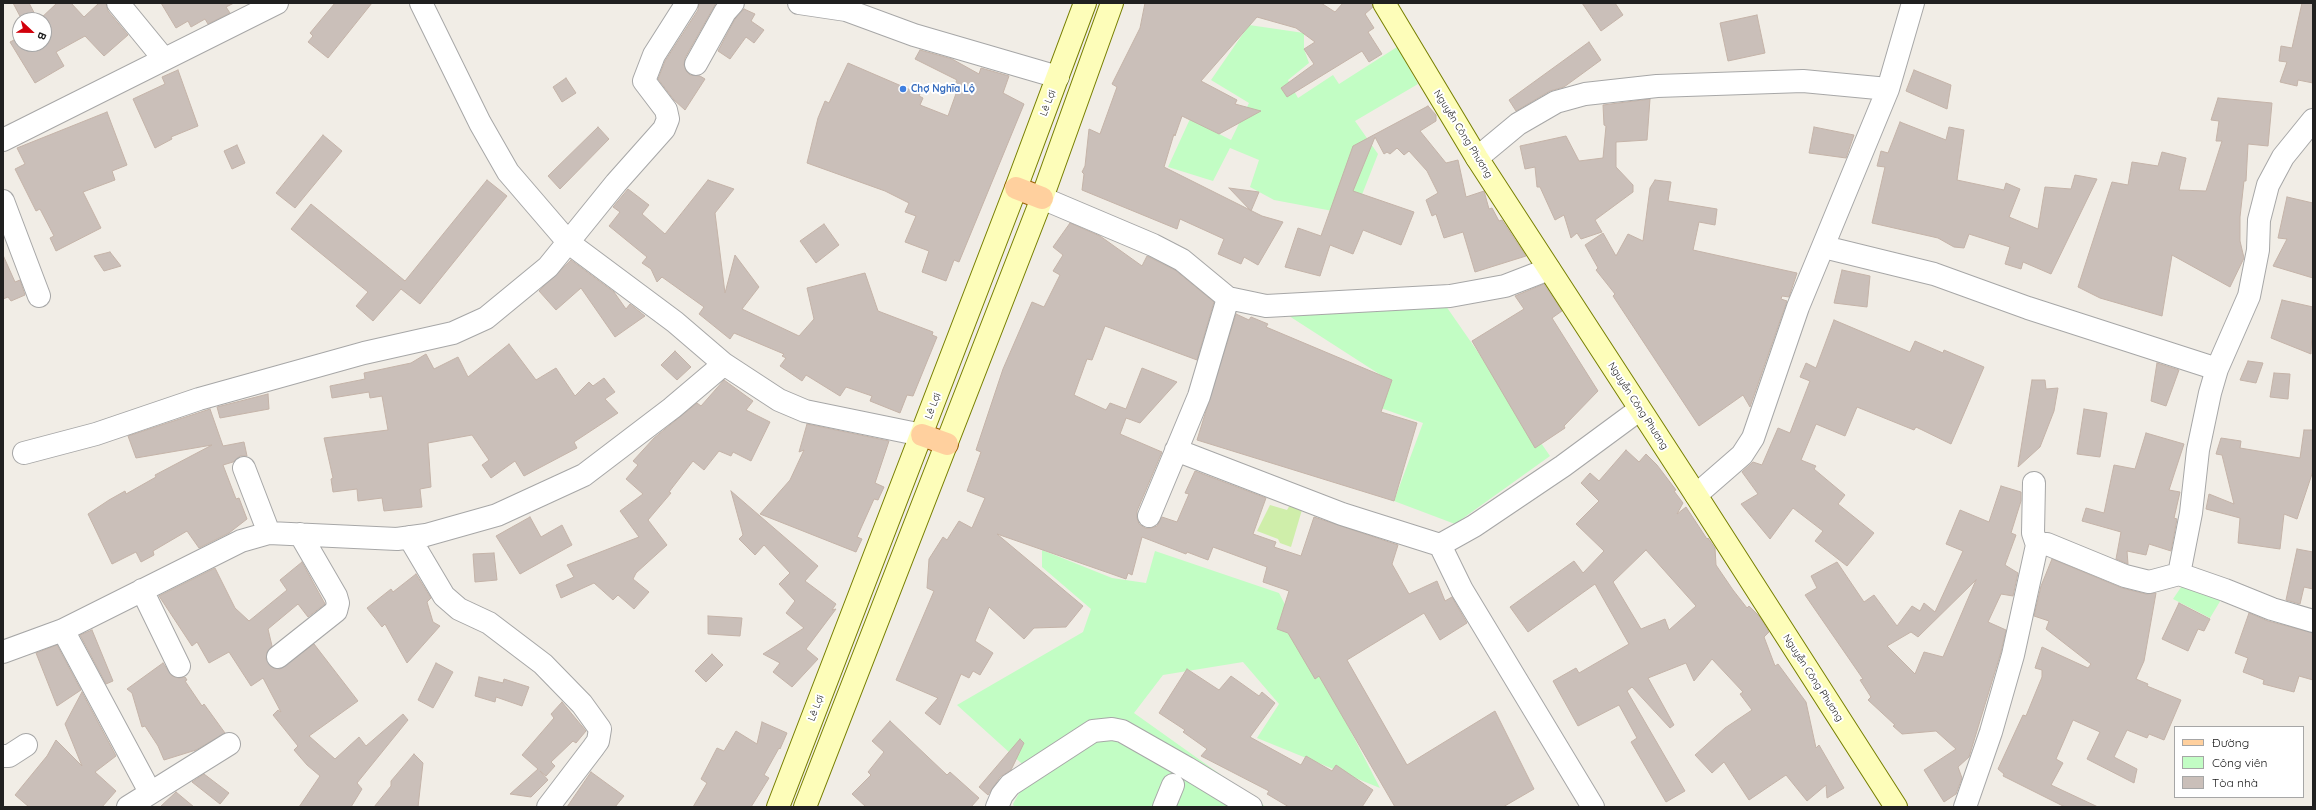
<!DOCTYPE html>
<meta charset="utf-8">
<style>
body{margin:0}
#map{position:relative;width:2316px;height:810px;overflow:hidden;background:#f1ede6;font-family:Quicksand,sans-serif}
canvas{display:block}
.frame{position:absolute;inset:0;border:4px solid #202020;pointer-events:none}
.legend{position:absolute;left:2174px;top:726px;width:130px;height:72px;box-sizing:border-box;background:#fff;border:1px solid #a6a6a6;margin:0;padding:5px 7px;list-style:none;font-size:12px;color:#202020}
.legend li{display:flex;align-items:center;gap:8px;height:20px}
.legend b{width:20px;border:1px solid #a6a6a6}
.north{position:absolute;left:12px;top:12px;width:40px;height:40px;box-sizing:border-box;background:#fff;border:1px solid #a6a6a6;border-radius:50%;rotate:112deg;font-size:11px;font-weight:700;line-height:16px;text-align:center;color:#202020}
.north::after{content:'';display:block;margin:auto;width:14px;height:18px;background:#d1000b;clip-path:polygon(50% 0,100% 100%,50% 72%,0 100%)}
</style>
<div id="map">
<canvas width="2316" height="810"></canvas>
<div class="frame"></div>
<ul class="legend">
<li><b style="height:5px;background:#ffd09e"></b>Đường</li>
<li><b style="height:11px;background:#c2fdc4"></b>Công viên</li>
<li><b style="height:11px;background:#cabfb9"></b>Tòa nhà</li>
</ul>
<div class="north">B</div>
</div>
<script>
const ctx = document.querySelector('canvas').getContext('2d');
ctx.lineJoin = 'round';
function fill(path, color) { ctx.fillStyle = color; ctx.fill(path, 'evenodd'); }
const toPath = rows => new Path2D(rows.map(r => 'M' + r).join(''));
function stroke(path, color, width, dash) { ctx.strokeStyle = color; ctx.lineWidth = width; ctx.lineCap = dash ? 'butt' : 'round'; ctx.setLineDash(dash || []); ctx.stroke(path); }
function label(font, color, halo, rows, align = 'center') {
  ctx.font = font + ' Quicksand,sans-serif'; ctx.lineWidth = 4; ctx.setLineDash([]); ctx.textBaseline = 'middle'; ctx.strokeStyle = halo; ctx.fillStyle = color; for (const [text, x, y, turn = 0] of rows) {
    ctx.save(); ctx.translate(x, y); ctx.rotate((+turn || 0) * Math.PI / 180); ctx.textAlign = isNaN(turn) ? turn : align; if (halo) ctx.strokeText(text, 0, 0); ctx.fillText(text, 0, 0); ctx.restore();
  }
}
fill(toPath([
 [1227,460,1351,505,1346,516,1304,503,1291,547,1280,543,1278,539,1257,531,1270,505,1287,510,1290,505]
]), '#cfeeaa');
fill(toPath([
 [1249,25,1304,33,1304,49,1309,63,1288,80,1298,98,1333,75,1339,84,1397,47,1418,84,1355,121,1378,154,1354,215,1274,200,1250,187,1259,160,1230,148,1213,181,1168,167,1190,119,1231,140,1249,103,1211,80],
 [1439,296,1550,456,1455,524,1394,501,1423,423,1381,408,1390,381,1272,305],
 [1042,550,1112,578,1146,583,1155,551,1279,593,1380,788,1257,738,1279,704,1243,662,1163,675,1134,713,1266,807,1014,807,1013,804,1031,772,957,705,1083,632,1091,609,1042,567],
 [2192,571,2225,593,2210,618,2173,599]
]), '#c2fdc4');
const building = toPath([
 [13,3,29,3,38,20,22,20,13,3],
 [57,3,71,3,84,17,99,3,106,3,108,11,128,35,104,56,85,36,56,52,64,66,35,83,10,42,20,37,20,44,44,44,44,20,39,20,57,3],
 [161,3,234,3,226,7,230,13,208,24,205,19,191,27,188,21,176,28,161,3],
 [335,3,372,3,328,58,308,42,313,36,310,33,335,3],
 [699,3,716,3,685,58,684,65,686,71,690,75,700,76,705,79,685,110,674,100,658,79,665,61,698,10,699,3],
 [1145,3,1321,3,1335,12,1343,3,1372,3,1373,7,1365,14,1374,28,1368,32,1382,54,1369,62,1362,51,1287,97,1281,88,1314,64,1304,49,1315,42,1296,28,1257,17,1201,81,1237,100,1235,104,1261,111,1219,134,1182,116,1175,136,1174,134,1164,167,1262,216,1283,222,1258,265,1244,257,1241,264,1218,254,1224,239,1180,219,1177,229,1082,190,1084,174,1082,172,1085,166,1089,129,1100,134,1117,87,1112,84,1140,28,1145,3],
 [1582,3,1615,3,1623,15,1601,31,1582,3],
 [2302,3,2313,3,2313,83,2298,80,2297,86,2280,82,2287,62,2279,61,2281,46,2292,48,2302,3],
 [744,9,755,14,751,21,764,30,754,43,746,37,730,59,718,51,735,19,744,9],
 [1757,15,1765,53,1728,61,1720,23,1757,15],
 [1589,42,1601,60,1564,87,1550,91,1516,111,1509,100,1589,42],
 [920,50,952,59,979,74,981,68,1009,76,1003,93,1024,104,959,262,954,260,946,281,922,272,929,251,905,242,916,216,905,212,909,203,885,191,807,163,818,118,825,101,829,103,848,63,920,94,919,96,923,98,920,105,948,116,958,88,954,86,957,80,915,59,920,50],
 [178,70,198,126,171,137,172,139,155,148,133,99,165,84,162,77,178,70],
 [1914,70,1951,85,1947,109,1906,91,1914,70],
 [566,78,576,93,562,102,553,87,566,78],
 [2218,98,2272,103,2268,146,2248,144,2246,181,2244,181,2240,217,2240,241,2244,258,2230,287,2172,255,2162,316,2100,298,2078,287,2112,182,2128,185,2132,162,2158,166,2162,152,2186,158,2179,190,2206,191,2222,141,2216,141,2219,121,2211,120,2218,98],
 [1650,99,1647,140,1616,142,1616,167,1633,185,1633,192,1595,220,1602,232,1581,239,1577,233,1571,238,1564,215,1555,220,1540,187,1537,187,1535,167,1525,169,1520,146,1566,136,1579,161,1603,158,1606,126,1604,125,1603,105,1650,99],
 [1428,106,1436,115,1436,121,1420,131,1446,163,1458,160,1466,197,1484,191,1489,209,1492,208,1499,221,1502,220,1526,256,1475,272,1463,232,1444,238,1436,214,1432,216,1426,200,1438,193,1427,171,1409,151,1404,155,1397,148,1390,154,1387,152,1384,154,1375,137,1353,191,1414,212,1401,245,1363,230,1353,254,1330,245,1320,276,1285,267,1298,228,1321,236,1353,146,1428,106],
 [107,112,127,165,112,171,115,180,83,192,101,228,56,251,50,238,54,236,40,209,36,211,15,169,25,164,17,148,107,112],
 [1900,122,1946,140,1949,127,1964,130,1957,180,2004,190,2006,183,2020,189,2009,217,2038,229,2045,187,2071,189,2075,175,2097,179,2051,274,2023,262,2021,269,2005,264,2010,247,1969,234,1964,248,1954,247,1938,238,1872,223,1885,167,1877,166,1881,151,1888,153,1900,122],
 [598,127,609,139,560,189,548,176,598,127],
 [1814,127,1854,135,1846,158,1809,153,1814,127],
 [323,135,342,151,295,208,276,193,323,135],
 [237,145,245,163,232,169,224,151,237,145],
 [487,180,507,196,420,304,401,289,373,321,356,306,368,292,291,229,311,204,405,281,487,180],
 [708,180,734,189,715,213,725,293,735,255,759,287,742,309,799,336,814,319,807,288,865,273,878,311,933,332,932,335,937,337,913,396,907,395,900,413,870,401,872,396,846,387,840,396,806,375,802,381,780,366,786,358,782,356,784,354,734,333,730,339,699,314,704,307,662,277,657,282,651,269,642,263,647,257,609,226,620,212,613,207,628,189,649,205,642,214,665,234,708,180],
 [1655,180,1671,182,1668,201,1717,209,1715,225,1699,222,1693,250,1797,273,1789,297,1782,296,1781,299,1787,301,1750,407,1743,395,1699,426,1613,296,1615,294,1596,270,1598,268,1585,245,1603,233,1616,256,1628,234,1643,241,1650,188,1655,180],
 [1229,188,1259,192,1251,211,1229,188],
 [2287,197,2313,203,2313,278,2273,266,2287,239,2278,238,2287,197],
 [1070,223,1100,236,1142,266,1147,256,1175,270,1214,302,1197,360,1105,326,1092,360,1087,359,1074,395,1106,410,1110,403,1126,409,1142,368,1177,382,1140,423,1126,418,1120,434,1162,452,1137,511,1137,518,1139,524,1145,528,1151,528,1157,526,1162,517,1177,522,1189,494,1185,493,1195,471,1266,498,1253,534,1276,542,1274,547,1301,556,1314,517,1398,545,1392,564,1409,594,1437,581,1445,601,1452,597,1467,623,1440,640,1424,613,1347,660,1407,765,1495,711,1534,789,1503,807,1395,807,1319,676,1315,679,1288,633,1277,629,1289,591,1263,582,1267,567,1213,547,1208,560,1187,552,1186,554,1142,537,1132,575,1128,573,1126,579,997,534,1083,606,1066,627,1034,628,1024,639,989,607,975,641,993,653,980,675,973,671,969,678,961,674,940,725,925,713,938,698,896,680,934,591,927,588,929,559,943,537,947,540,959,521,972,528,985,498,967,491,981,452,976,450,1003,369,1032,302,1044,307,1060,275,1053,271,1063,255,1053,247,1070,223],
 [824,224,839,245,816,263,800,241,824,224],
 [110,252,121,266,104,271,94,256,110,252],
 [3,255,15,282,20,280,25,295,11,301,8,297,3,299,3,255],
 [571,260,614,292,626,309,630,304,645,316,615,337,581,288,556,310,539,291,571,260],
 [1842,270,1870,276,1867,307,1834,303,1842,270],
 [1544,284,1562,311,1552,318,1598,391,1564,426,1565,428,1535,448,1472,341,1524,309,1515,296,1544,284],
 [2282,300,2313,307,2311,354,2271,338,2282,300],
 [1236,314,1249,320,1251,317,1268,324,1266,327,1392,380,1381,412,1417,423,1394,501,1197,440,1236,314],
 [1834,320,1910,352,1915,341,1943,353,1944,350,1984,367,1951,444,1916,427,1914,430,1857,407,1845,436,1816,424,1801,460,1816,466,1814,469,1845,495,1838,504,1874,533,1847,566,1815,541,1823,531,1793,508,1770,539,1741,504,1758,494,1742,472,1753,462,1762,465,1778,428,1790,433,1810,381,1800,377,1806,363,1816,368,1834,320],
 [509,344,536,380,556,368,575,396,589,382,593,386,604,378,615,392,605,399,618,413,574,442,577,448,524,476,515,461,491,478,482,465,489,460,472,435,428,443,431,487,420,489,422,507,384,511,382,498,358,501,357,489,333,492,331,479,333,478,324,438,388,430,382,396,370,398,369,392,332,398,330,386,365,379,364,373,411,363,426,354,434,369,458,357,468,377,509,344],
 [675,351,691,367,677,380,661,365,675,351],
 [2248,361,2263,363,2256,383,2240,380,2248,361],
 [2157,363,2179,370,2166,406,2151,401,2157,363],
 [2274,373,2290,374,2288,399,2270,397,2274,373],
 [724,380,753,401,746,410,770,422,751,461,733,452,731,456,719,451,704,470,693,461,669,492,671,493,648,520,667,545,636,573,633,579,649,592,634,609,618,595,613,600,594,583,561,598,556,585,574,577,567,565,639,537,620,511,643,494,626,479,638,465,633,461,654,438,697,403,701,406,724,380],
 [2032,380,2045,380,2046,389,2058,388,2054,411,2040,447,2018,467,2032,380],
 [268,394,269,409,220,418,217,407,268,394],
 [210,409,223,446,244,442,247,456,240,456,233,462,223,465,236,499,239,498,247,519,229,533,199,548,187,531,153,551,154,555,141,562,136,552,112,564,88,514,109,500,125,491,126,494,156,477,155,475,212,445,136,458,128,436,210,409],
 [2084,409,2107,413,2100,457,2077,454,2084,409],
 [807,424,889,441,875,483,884,487,878,500,874,499,857,537,862,539,856,552,760,514,790,480,804,450,799,452,807,424],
 [2304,430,2313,430,2313,471,2297,519,2284,514,2280,549,2238,543,2240,518,2206,509,2209,494,2234,504,2222,455,2216,454,2221,438,2241,441,2240,448,2300,458,2304,430],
 [2146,433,2184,444,2169,490,2180,492,2174,518,2177,519,2171,551,2149,544,2146,555,2127,551,2128,564,2116,559,2121,532,2082,521,2086,508,2104,513,2114,465,2135,469,2146,433],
 [1626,450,1639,462,1646,454,1657,465,1676,490,1674,491,1683,503,1677,514,1686,507,1707,539,1708,538,1715,548,1716,565,1733,590,1747,608,1749,606,1760,617,1769,632,1764,637,1775,666,1778,664,1806,702,1816,748,1819,745,1844,788,1827,798,1826,785,1807,801,1786,775,1749,800,1724,762,1712,773,1695,755,1725,728,1752,710,1740,694,1743,692,1712,659,1694,681,1686,663,1648,678,1674,725,1670,728,1632,687,1627,691,1685,791,1666,802,1631,742,1637,738,1619,705,1578,726,1553,681,1576,668,1579,673,1629,644,1595,584,1528,632,1510,607,1574,561,1583,573,1604,551,1576,524,1599,501,1581,483,1590,473,1599,481,1626,450],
 [1646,550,1696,606,1669,630,1665,619,1641,629,1613,582,1646,550],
 [2001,486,2021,492,2021,501,2011,533,2016,535,2005,565,2018,573,2013,596,2001,594,1988,622,2006,630,2001,652,1969,757,1958,767,1962,778,1956,794,1944,802,1924,770,1956,749,1936,731,1902,734,1893,726,1895,725,1868,700,1871,697,1860,680,1863,679,1805,595,1817,588,1811,576,1837,562,1864,602,1874,595,1897,626,1912,606,1920,611,1924,603,1935,612,1963,551,1946,544,1960,510,1989,522,2001,486],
 [1976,580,1943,657,1924,652,1915,674,1887,646,1911,632,1918,637,1976,580],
 [731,491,818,566,805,581,836,604,832,610,836,609,806,649,818,659,792,687,773,672,780,663,763,654,804,628,786,613,795,601,779,584,790,573,764,545,755,555,739,539,743,535,731,491],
 [530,517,541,537,562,525,572,545,520,574,496,536,530,517],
 [2297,549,2313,552,2313,589,2304,587,2300,604,2286,600,2297,549],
 [494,553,497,580,475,582,473,554,494,553],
 [2052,559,2122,588,2146,594,2156,593,2144,661,2136,679,2148,684,2147,686,2181,700,2164,740,2149,734,2147,738,2127,730,2114,757,2137,769,2134,783,2087,759,2100,732,2073,720,2056,759,2063,763,2051,785,2098,807,2065,807,2003,776,2004,774,1998,769,2023,715,2026,716,2042,677,2042,670,2035,668,2042,647,2088,668,2091,664,2046,629,2049,621,2034,616,2041,586,2052,559],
 [302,562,325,604,308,617,298,604,268,629,272,646,267,652,266,659,273,668,280,669,314,644,358,701,309,736,335,759,359,737,366,746,403,714,408,720,357,783,362,789,351,807,299,807,320,776,307,765,294,750,298,746,273,715,278,710,281,712,263,678,251,686,229,652,209,663,197,642,192,646,159,596,215,568,235,608,249,621,287,590,280,580,302,562],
 [416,574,431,598,427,602,433,622,440,626,407,663,385,624,382,627,367,608,391,589,393,592,416,574],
 [2179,603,2210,619,2204,631,2198,629,2188,651,2162,639,2179,603],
 [2249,613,2268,621,2313,633,2313,680,2299,676,2294,692,2263,684,2264,680,2243,672,2248,658,2235,653,2249,613],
 [708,616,742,618,740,636,708,634,708,616],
 [92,630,113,681,106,684,80,635,92,630],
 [57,645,81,690,57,706,36,653,57,645],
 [712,654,723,665,706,682,695,671,712,654],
 [163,663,172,676,179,678,185,677,187,680,185,681,202,706,204,704,225,733,196,750,164,760,158,746,145,726,142,727,132,693,127,689,163,663],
 [436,663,453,672,433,708,418,700,436,663],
 [1187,669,1219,690,1231,676,1259,696,1262,692,1275,703,1250,737,1301,765,1306,756,1332,771,1336,765,1373,790,1362,807,1289,807,1267,794,1269,791,1201,756,1207,749,1183,732,1185,730,1159,713,1187,669],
 [479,677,503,683,504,679,529,687,522,706,496,697,495,702,475,696,479,677],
 [82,692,116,756,95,772,116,791,102,807,29,807,15,795,47,756,56,740,82,766,65,724,82,692],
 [562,702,586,731,576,743,573,741,551,762,555,766,546,776,540,771,548,780,531,797,510,794,538,769,522,755,554,718,551,714,562,702],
 [890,721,947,775,950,772,979,798,971,807,866,807,852,794,871,775,868,772,884,752,872,741,890,721],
 [762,722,787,733,780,749,779,748,764,775,769,778,751,807,693,807,707,783,701,779,717,748,724,751,736,731,757,744,762,722],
 [1020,739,1024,743,1011,770,1000,777,988,795,979,787,1020,739],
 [414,754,423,763,418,807,374,807,391,786,391,781,414,754],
 [591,772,624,796,615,807,567,807,591,772],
 [204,774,229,793,220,804,192,782,204,774],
 [176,792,194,807,160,807,176,792]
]);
fill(building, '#cabfb9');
stroke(building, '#c4b3a8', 1);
const street = toPath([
 [118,3,164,59],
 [421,3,480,123,508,172,569,243,675,322,724,364,779,400,805,411,922,435],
 [799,3,846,10,914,35,1058,77],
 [696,64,725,12,733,3],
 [3,140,277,3],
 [1477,158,1518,124,1556,102,1585,94,1657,86,1803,81,1888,89],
 [1042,198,1153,245,1182,260,1228,298,1266,306,1450,296,1505,286,1549,269],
 [3,201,39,296],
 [1824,247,1934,274,2028,308,2217,369],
 [1176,450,1342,514,1440,545,1474,526,1563,466,1639,410],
 [24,453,96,434,199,399,364,353,453,333,486,318,548,267,616,183,664,129,668,119,666,110,644,81,654,55,687,3],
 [244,468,269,533],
 [2034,483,2033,533,2037,545],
 [1696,495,1742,455,1753,438,1798,307,1888,89,1913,3],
 [1149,516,1199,396,1228,298],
 [409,537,444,596,459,609,489,623,543,664,582,704,600,729,598,741,593,748,548,807],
 [1440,545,1462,590,1593,807],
 [2179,574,2225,590,2272,609,2313,621],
 [142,590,179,666],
 [63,630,150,792],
 [3,652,63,630,241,541,269,533,397,539,426,535,497,515,584,475,672,408,724,364],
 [278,657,336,611,338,603,336,596,300,534],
 [3,756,9,756,26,745],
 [128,807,229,744],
 [997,807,1002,795,1010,785,1093,731,1112,729,1122,731,1187,768,1251,807],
 [1164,807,1173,785],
 [1965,807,1991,732,2013,655,2037,545,2047,544,2125,576,2149,582,2179,574,2191,513,2198,450,2210,393,2217,369,2249,296,2258,250,2259,220,2268,185,2283,157,2313,120]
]);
const secondary = toPath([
 [1384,3,1477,158,1696,495,1896,807],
 [778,807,1016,188,1085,3],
 [805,807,1042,198,1112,3]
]);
const primary = toPath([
 [1016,188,1042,198],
 [922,435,947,444]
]);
stroke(street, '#a7a7a7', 24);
stroke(secondary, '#777f00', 24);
stroke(primary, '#9d6100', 24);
stroke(street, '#fff', 22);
stroke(secondary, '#fdfdb9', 22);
stroke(primary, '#ffd09e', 22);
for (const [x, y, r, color] of [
 [903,89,4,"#3f7fe0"]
]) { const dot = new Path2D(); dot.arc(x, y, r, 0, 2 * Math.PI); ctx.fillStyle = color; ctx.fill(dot); stroke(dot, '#fff', 1.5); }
label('bold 10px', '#366cbe', '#fff', [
 ["Chợ Nghĩa Lộ",911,89]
], 'left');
label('10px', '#202020', '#fff', [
 ["Lê Lợi",1048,103,-69],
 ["Nguyễn Công Phương",1463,134,58],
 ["Lê Lợi",933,406,-69],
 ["Nguyễn Công Phương",1638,406,57],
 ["Nguyễn Công Phương",1813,678,57],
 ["Lê Lợi",816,708,-69]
]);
</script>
